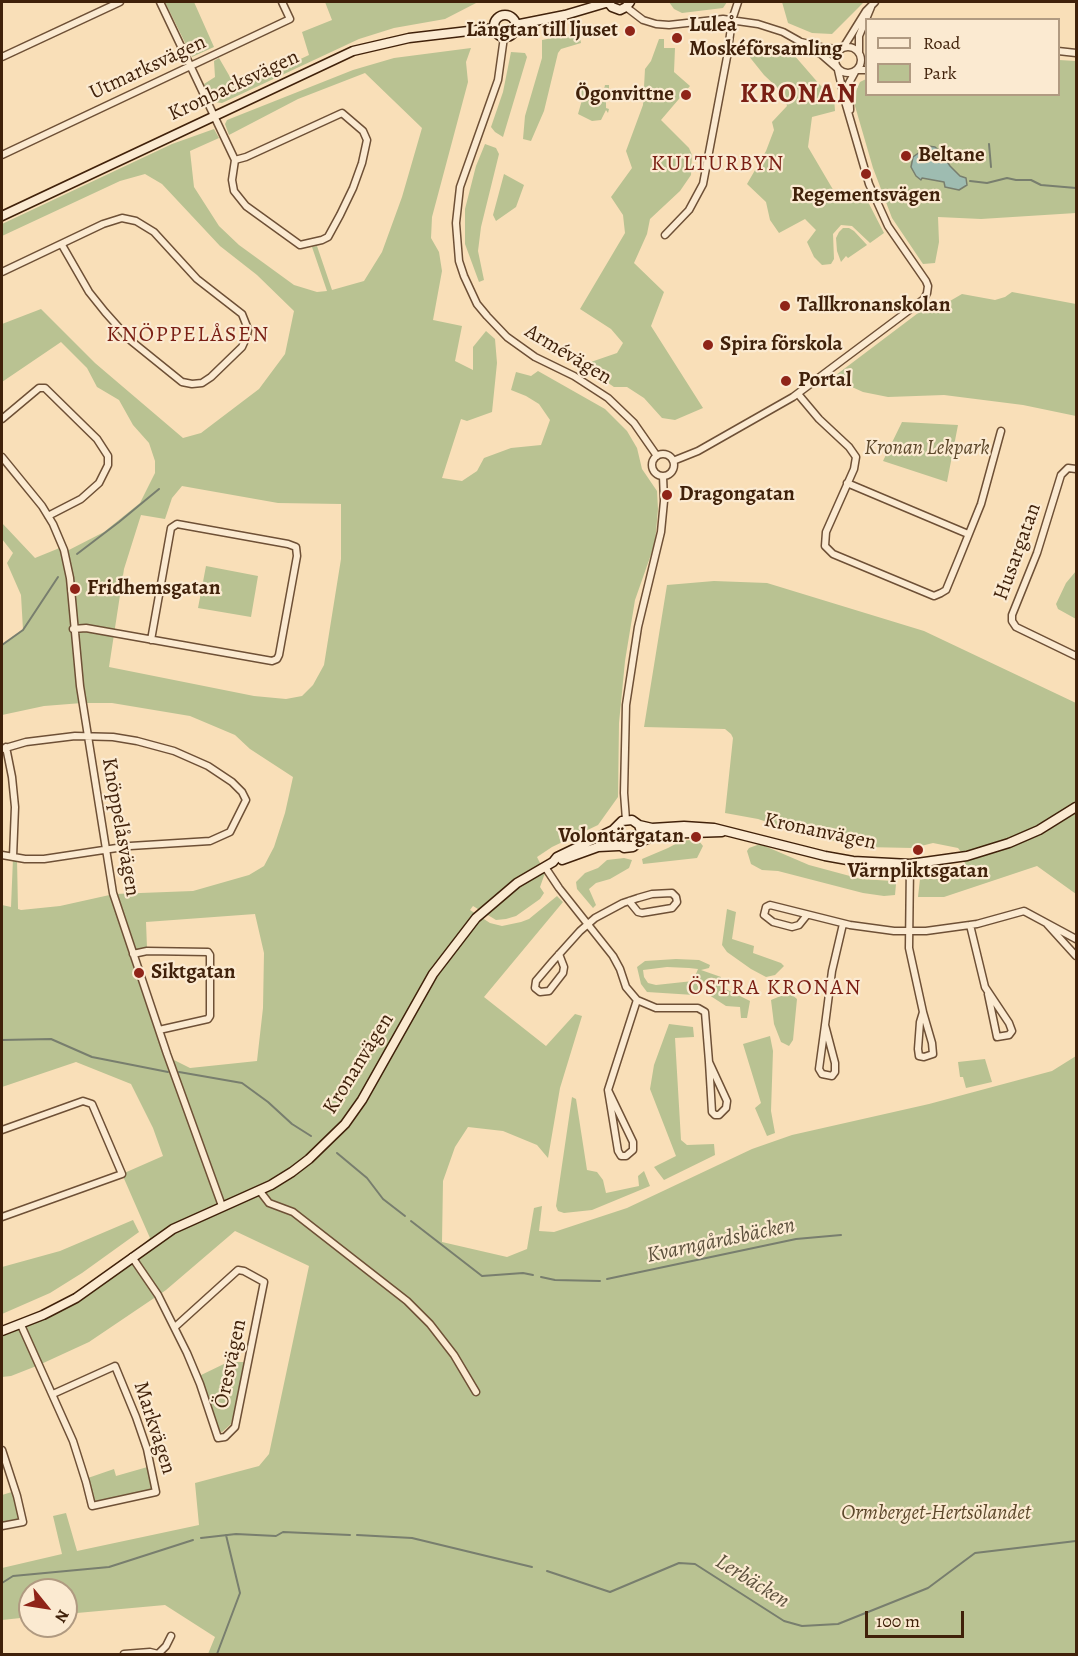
<!DOCTYPE html>
<meta charset="utf-8">
<style>
body{margin:0}
#map{position:relative;width:1078px;height:1656px;overflow:hidden;background:#f9dfb8;font-family:Alegreya,serif}
canvas{display:block}
.frame{position:absolute;inset:0;border:3px solid #40210a;pointer-events:none}
.legend{position:absolute;left:865px;top:18px;width:195px;height:78px;box-sizing:border-box;background:#fbead1;border:2px solid #b09a81;margin:0;padding:8px 10px;list-style:none;font-size:18px;color:#40210a}
.legend li{display:flex;align-items:center;gap:12px;height:30px}
.legend b{width:30px;border:2px solid #b09a81}
.north{position:absolute;left:18px;top:1578px;width:60px;height:60px;box-sizing:border-box;background:#fbead1;border:2px solid #b09a81;border-radius:50%;rotate:120deg;font-size:16px;font-weight:700;line-height:24px;text-align:center;color:#40210a}
.north::after{content:'';display:block;margin:auto;width:21px;height:27px;background:#8f2418;clip-path:polygon(50% 0,100% 100%,50% 72%,0 100%)}
.scale{position:absolute;left:865px;top:1611px;width:99px;height:27px;box-sizing:border-box;border:3px solid #40210a;border-top:0;padding-left:8px;font-size:18px;line-height:21px;white-space:nowrap;color:#40210a;-webkit-text-stroke:4px #fbead1;paint-order:stroke}
</style>
<div id="map">
<canvas width="1078" height="1656"></canvas>
<div class="frame"></div>
<ul class="legend">
<li><b style="height:8px;background:#fbead1"></b>Road</li>
<li><b style="height:16px;background:#b9c292"></b>Park</li>
</ul>
<div class="north">N</div>
<div class="scale">100 m</div>
</div>
<script>
const ctx = document.querySelector('canvas').getContext('2d');
ctx.lineJoin = 'round';
function fill(path, color) { ctx.fillStyle = color; ctx.fill(path, 'evenodd'); }
const toPath = rows => new Path2D(rows.map(r => 'M' + r).join(''));
function stroke(path, color, width, dash) { ctx.strokeStyle = color; ctx.lineWidth = width; ctx.lineCap = dash ? 'butt' : 'round'; ctx.setLineDash(dash || []); ctx.stroke(path); }
function label(font, color, halo, rows, align = 'center') {
  ctx.font = font + ' Alegreya,serif'; ctx.lineWidth = 4.5; ctx.setLineDash([]); ctx.textBaseline = 'middle'; ctx.strokeStyle = halo; ctx.fillStyle = color; for (const [text, x, y, turn = 0] of rows) {
    ctx.save(); ctx.translate(x, y); ctx.rotate((+turn || 0) * Math.PI / 180); ctx.textAlign = isNaN(turn) ? turn : align; if (halo) ctx.strokeText(text, 0, 0); ctx.fillText(text, 0, 0); ctx.restore();
  }
}
fill(toPath([
 [165,2,194,2,214,47,192,57],
 [325,2,478,2,445,19,394,28,359,39,222,103,213,102,204,84,215,77,214,61,219,58,237,89,309,55,302,32,332,20],
 [669,2,727,2,723,8,682,13,674,9],
 [782,2,864,2,832,34,812,33,788,23],
 [579,33,581,43,561,49,558,53,544,111,531,141,523,139,525,116,542,58,542,40],
 [659,39,664,39,664,48,675,48,674,72,690,86,661,120,689,148,692,155,691,175,680,191,650,219,647,234,634,263,664,292,651,326,703,408,675,420,662,418,644,398,627,387,614,387,592,372,588,363,617,353,623,343,611,329,580,309,625,233,623,215,611,197,632,168,626,151,643,105,645,69,651,61],
 [771,46,794,55,820,85,834,97,835,111,812,117,808,147,835,193,850,201,864,194,884,233,870,243,852,226,841,225,833,234,834,259,831,264,822,265,814,257,807,242,816,230,805,219,779,233,770,220,766,202,747,184,766,151,774,130,772,122,787,106,783,93,764,75,748,55],
 [471,48,466,62,468,82,432,217,431,238,439,252,442,271,433,320,462,326,455,361,473,370,473,347,486,331,495,339,497,363,492,412,467,421,461,419,442,478,462,481,477,471,484,458,511,448,541,445,550,420,539,404,526,396,511,390,516,372,531,376,538,371,605,409,627,431,637,448,642,469,657,491,658,509,655,543,635,600,625,661,619,723,618,797,598,825,552,847,537,857,545,873,540,887,544,893,540,899,516,916,506,919,496,920,473,906,470,910,490,923,502,926,521,922,529,919,557,896,563,902,484,997,546,1046,575,1014,582,1016,560,1088,548,1158,537,1145,503,1131,468,1127,455,1147,443,1181,442,1242,507,1257,527,1249,534,1208,542,1206,539,1231,554,1232,627,1208,752,1149,792,1135,929,1104,1052,1071,1076,1056,1076,1654,208,1654,215,1637,165,1605,66,1614,66,1590,30,1590,30,1617,2,1620,2,1568,62,1554,53,1516,66,1513,77,1551,199,1525,195,1483,259,1466,269,1454,309,1266,235,1231,166,1290,89,1342,39,1365,11,1376,2,1377,2,1332,18,1326,101,1280,150,1238,122,1174,163,1156,153,1128,131,1084,76,1062,2,1087,2,905,11,907,13,858,17,859,18,909,21,910,60,906,114,894,193,891,249,875,264,866,274,847,285,813,293,777,250,749,235,735,190,716,112,703,82,703,44,706,2,715,2,645,23,630,21,595,7,563,13,553,2,539,2,523,35,558,62,547,65,552,104,532,140,503,155,473,155,461,149,443,133,425,119,400,97,387,87,368,61,342,2,382,2,324,41,309,95,363,183,438,201,433,259,389,285,354,294,311,257,275,220,246,162,184,145,174,120,181,2,236,2,224,172,144,214,129,219,138,190,151,194,187,219,226,239,245,294,285,317,292,327,291,312,247,317,246,332,290,364,281,382,252,402,197,422,128,365,73,298,99,229,135,225,124,227,120,353,70,394,58],
 [182,486,278,503,341,504,341,559,324,665,313,685,302,696,286,699,254,696,109,667,124,569,141,515,165,519,172,498],
 [255,914,264,953,263,1008,257,1061,190,1068,168,1057,133,953,147,948,146,922],
 [511,52,525,53,527,57,503,137,495,132,491,127,503,92],
 [1059,60,1076,61,1076,213,981,219,938,217,939,242,935,263,923,264,892,218,873,168,855,106,856,91,860,82,866,79,866,94,1058,94],
 [587,85,589,94,596,97,598,101,601,103,605,99,603,94,605,85,609,85,609,100,606,101,606,108,609,109,608,113,606,110,601,120,592,121,578,114,582,100,578,99,580,94,581,89,584,90],
 [485,144,496,148,499,154,481,227,478,251,484,280,479,282,465,244,465,209,476,166],
 [504,174,524,185,516,207,496,221,493,215],
 [843,228,849,228,854,231,867,245,848,258,846,256,841,262,837,251,836,238,839,232],
 [1012,292,1076,304,1076,416,1023,405,944,395,888,397,863,392,832,378,934,301,943,305,962,294,995,300,1005,297],
 [902,422,958,425,947,482,883,461],
 [206,566,258,576,251,617,198,608],
 [1076,571,1076,619,1058,609,1056,604,1066,583],
 [714,581,767,583,924,631,1076,703,1076,894,1037,866,944,897,918,897,920,879,948,879,964,874,965,857,958,848,933,843,913,848,864,847,805,835,758,819,725,813,733,738,731,734,725,729,644,727,667,585],
 [690,840,699,841,703,846,697,858,643,864,642,859,668,848,681,841],
 [760,844,809,865,861,879,893,881,896,884,895,895,884,896,863,893,778,871,762,870,751,864,747,851,749,848],
 [624,858,632,860,629,868,610,879,596,883,589,889,596,905,593,908,577,889,576,882,585,873,598,868,607,860],
 [727,909,736,912,732,939,754,946,753,953,781,963,784,966,775,975,766,977,751,969,727,952,722,945],
 [676,959,699,960,710,965,709,968,701,970,721,977,718,985,750,1001,747,1018,741,1018,740,1007,726,1006,709,995,707,986,696,982,699,989,694,995,647,992,641,984,637,967,645,961],
 [667,967,689,968,698,969,693,981,656,985,648,983,644,977,643,970],
 [791,994,797,999,793,1040,789,1046,781,1042,774,1024,771,1000,783,995],
 [669,1024,693,1027,694,1037,675,1038,681,1140,687,1145,714,1144,715,1155,664,1180,654,1167,676,1156,650,1089,654,1065],
 [770,1036,773,1051,771,1111,775,1133,767,1136,755,1108,761,1103,743,1044],
 [985,1059,992,1082,966,1088,963,1077,960,1077,958,1062],
 [572,1097,576,1099,587,1170,597,1172,603,1180,606,1193,639,1186,638,1176,644,1171,650,1186,592,1210,564,1213,558,1211,556,1206],
 [133,1220,139,1232,82,1273,50,1293,2,1314,2,1267,60,1251],
 [228,1362,247,1362,231,1424,222,1432,217,1431,197,1377],
 [151,1466,157,1492,92,1506,85,1479,114,1469,116,1476],
 [15,1491,23,1522,2,1526,2,1495]
]), '#b9c292');
const water = toPath([
 [928,146,935,147,941,152,950,166,960,176,966,178,967,185,959,190,945,187,944,182,922,178,921,180,916,176,911,167,913,157,928,146]
]);
fill(water, '#9ebcb1');
stroke(water, '#787e6e', 1.5);
stroke(toPath([
 [989,144,991,167],
 [970,181,987,183,1007,178,1016,180,1031,180,1041,185,1076,188],
 [77,554,119,522,159,489],
 [2,645,23,630,58,577],
 [2,1040,51,1039,92,1057,168,1072],
 [179,1072,242,1083,268,1102,292,1124,311,1136],
 [337,1153,367,1178,383,1199,405,1216],
 [411,1221,482,1276,523,1273,533,1275],
 [541,1277,555,1280,600,1281],
 [607,1279,796,1239,841,1235],
 [357,1535,412,1538,532,1567],
 [201,1538,236,1534,276,1536,283,1532,350,1535],
 [547,1571,610,1592,679,1563,695,1564,784,1621,802,1626,838,1624,928,1588,975,1553,1076,1541],
 [2,1583,13,1576,109,1567,193,1540],
 [217,1654,240,1593,226,1535]
]), '#787e6e', 2);
const street = toPath([
 [160,2,235,160,232,180,234,191,246,206,300,245,322,240,328,237,340,215,353,188,362,163,367,140,363,131,342,113,246,157,235,160],
 [626,7,643,20,656,24,669,25,723,19,758,24,783,32,799,41,822,55,837,68],
 [504,37,498,80,460,187,456,223,459,261,464,276,477,304,487,316,507,337,535,357,574,376,608,398,634,423,657,456],
 [801,42,825,48,841,49],
 '835 60a13 13 0 1 1 26 0a13 13 0 1 1-26 0Z',
 [843,48,866,11,875,2],
 [1058,51,1076,53],
 [859,52,859,36,871,7],
 [2,57,120,2],
 [857,70,866,70],
 [850,110,849,83,855,72],
 [2,155,290,19,282,2],
 [665,235,689,210,703,184,727,57,732,20,738,2],
 [2,272,103,224,122,218,136,221,154,232,197,279,242,314,248,329,247,336,242,347,211,377,202,383,192,384,182,382,130,340,105,312,89,292,62,245],
 [798,394,819,419,849,447,856,457,854,469,826,532,825,546,833,554,934,596,941,593,946,590,960,556,981,504,1001,431],
 [2,419,39,388,45,388,97,439,108,456,108,465,99,483,81,499,48,516],
 '652 465a11 11 0 1 1 22 0a11 11 0 1 1-22 0Z',
 [2,457,42,506,53,524,64,550,70,578,80,686,113,893,167,1054,222,1206],
 [673,461,698,451,793,397,924,299,927,293,928,286,926,281,888,226,869,184,846,105,838,70],
 [1076,469,1068,468,1061,475,1037,553,1012,615,1012,621,1016,627,1076,656],
 [847,483,968,534],
 [73,629,86,628,272,661,277,659,279,655,297,556,296,547,288,544,177,524,171,528,151,640],
 [6,747,12,777,15,807,13,857],
 [2,749,26,742,75,736,113,737,137,741,174,751,208,766,232,782,242,792,246,800,230,832,210,841,130,846,44,859,25,859,2,855],
 [626,820,624,793,626,705,638,627,661,532,664,501,663,476],
 [910,864,909,948,923,1012,920,1022,918,1049,919,1056,924,1057,933,1054,932,1043,923,1012],
 [545,867,559,888,613,956,620,969,626,987,637,1000,656,1008,698,1008,705,1012,709,1062,727,1101,726,1108,719,1115,715,1115,712,1112,709,1062],
 [807,915,799,925,792,927,773,922,764,915,766,907,770,905,850,925,894,931,926,931,977,924,1024,911,1076,939],
 [1047,924,1076,956],
 [970,925,985,987,1009,1023,1012,1031,1009,1035,997,1037,988,994],
 [133,954,147,951,208,952,210,955,210,1016,208,1019,159,1030],
 [559,954,564,967,563,973,549,991,540,992,535,988,536,981,553,961,580,931,595,918,623,903,638,898,652,894,672,893,676,897,677,902,672,908,642,913,638,912,629,901],
 [825,1025,819,1069,822,1074,832,1076,835,1072,835,1063,825,1025,832,971,843,924],
 [608,1090,618,1151,621,1156,626,1156,633,1150,633,1142,608,1090,637,1000],
 [2,1130,83,1101,92,1104,122,1174,2,1217],
 [259,1190,269,1203,293,1212,407,1301,430,1324,454,1355,476,1392],
 [132,1257,158,1295,187,1353,200,1384,218,1438,225,1437,235,1427,264,1282,244,1271,238,1270,175,1327],
 [21,1325,73,1441,86,1482,92,1506,156,1492,147,1449,136,1417,115,1366,53,1394],
 [2,1450,17,1496,23,1522,2,1526],
 [124,1654,150,1652,158,1654],
 [158,1654,166,1646,171,1636]
]);
const secondary = toPath([
 [608,2,612,7,620,10,626,7,630,2],
 '494 26a11 11 0 1 1 22 0a11 11 0 1 1-22 0Z',
 [515,25,565,15,609,2],
 [2,216,353,51,409,38,494,28],
 [639,825,652,828,684,826,714,828,825,856,853,861,910,864,967,856,1009,843,1039,830,1076,807],
 [639,842,641,832,639,825,632,820,622,821,613,830,615,842,624,848,633,847,639,842,661,834,722,832],
 [562,860,598,847,618,846],
 [2,1331,43,1315,76,1298,173,1229,271,1185,292,1172,309,1159,345,1124,362,1100,433,974,476,918,517,883,553,862,557,857,613,830]
]);
stroke(street, '#6e5036', 9);
stroke(secondary, '#40210a', 11);
stroke(street, '#fbead1', 6);
stroke(secondary, '#fbead1', 8);
for (const [x, y, r, color] of [
 [630,31,6,"#8f2418"],
 [677,38,6,"#8f2418"],
 [686,95,6,"#8f2418"],
 [906,156,6,"#8f2418"],
 [866,174,6,"#8f2418"],
 [785,306,6,"#8f2418"],
 [708,345,6,"#8f2418"],
 [786,381,6,"#8f2418"],
 [667,495,6,"#8f2418"],
 [75,589,6,"#8f2418"],
 [696,837,6,"#8f2418"],
 [918,850,6,"#8f2418"],
 [139,973,6,"#8f2418"]
]) { const dot = new Path2D(); dot.arc(x, y, r, 0, 2 * Math.PI); ctx.fillStyle = color; ctx.fill(dot); stroke(dot, '#fbead1', 2); }
label('bold 21px', '#40210a', '#fbead1', [
 ["Luleå",689,26],
 ["Moskéförsamling",689,50],
 ["Längtan till ljuset",618,31,"right"],
 ["Ögonvittne",674,95,"right"],
 ["Beltane",918,156],
 ["Regementsvägen",866,196,"center"],
 ["Tallkronanskolan",797,306],
 ["Spira förskola",720,345],
 ["Portal",798,381],
 ["Dragongatan",679,495],
 ["Fridhemsgatan",87,589],
 ["Volontärgatan",684,837,"right"],
 ["Värnpliktsgatan",918,872,"center"],
 ["Siktgatan",151,973]
], 'left');
label('21px', '#40210a', '#fbead1', [
 ["Utmarksvägen",148,68,-25],
 ["Kronbacksvägen",234,86,-25],
 ["Armévägen",568,355,31],
 ["Husargatan",1018,552,-70],
 ["Knöppelåsvägen",120,827,80],
 ["Kronanvägen",820,832,12],
 ["Kronanvägen",359,1064,-58],
 ["Öresvägen",231,1364,-78],
 ["Markvägen",154,1428,72]
]);
label('italic 21px', '#5e492c', '#fbead1', [
 ["Kronan Lekpark",927,449],
 ["Ormberget-Hertsölandet",936,1514]
]);
ctx.letterSpacing = '1.5px';
label('22px', '#7a1f14', '#fbead1', [
 ["KULTURBYN",718,165],
 ["KNÖPPELÅSEN",188,336],
 ["ÖSTRA KRONAN",775,989]
]);
ctx.letterSpacing = '0px';
label('italic 22px', '#5c503c', '#fbead1', [
 ["Kvarngårdsbäcken",721,1241,-12],
 ["Lerbäcken",752,1582,32]
]);
ctx.letterSpacing = '1.5px';
label('bold 27px', '#7a1f14', '#fbead1', [
 ["KRONAN",799,95]
]);
ctx.letterSpacing = '0px';
</script>
